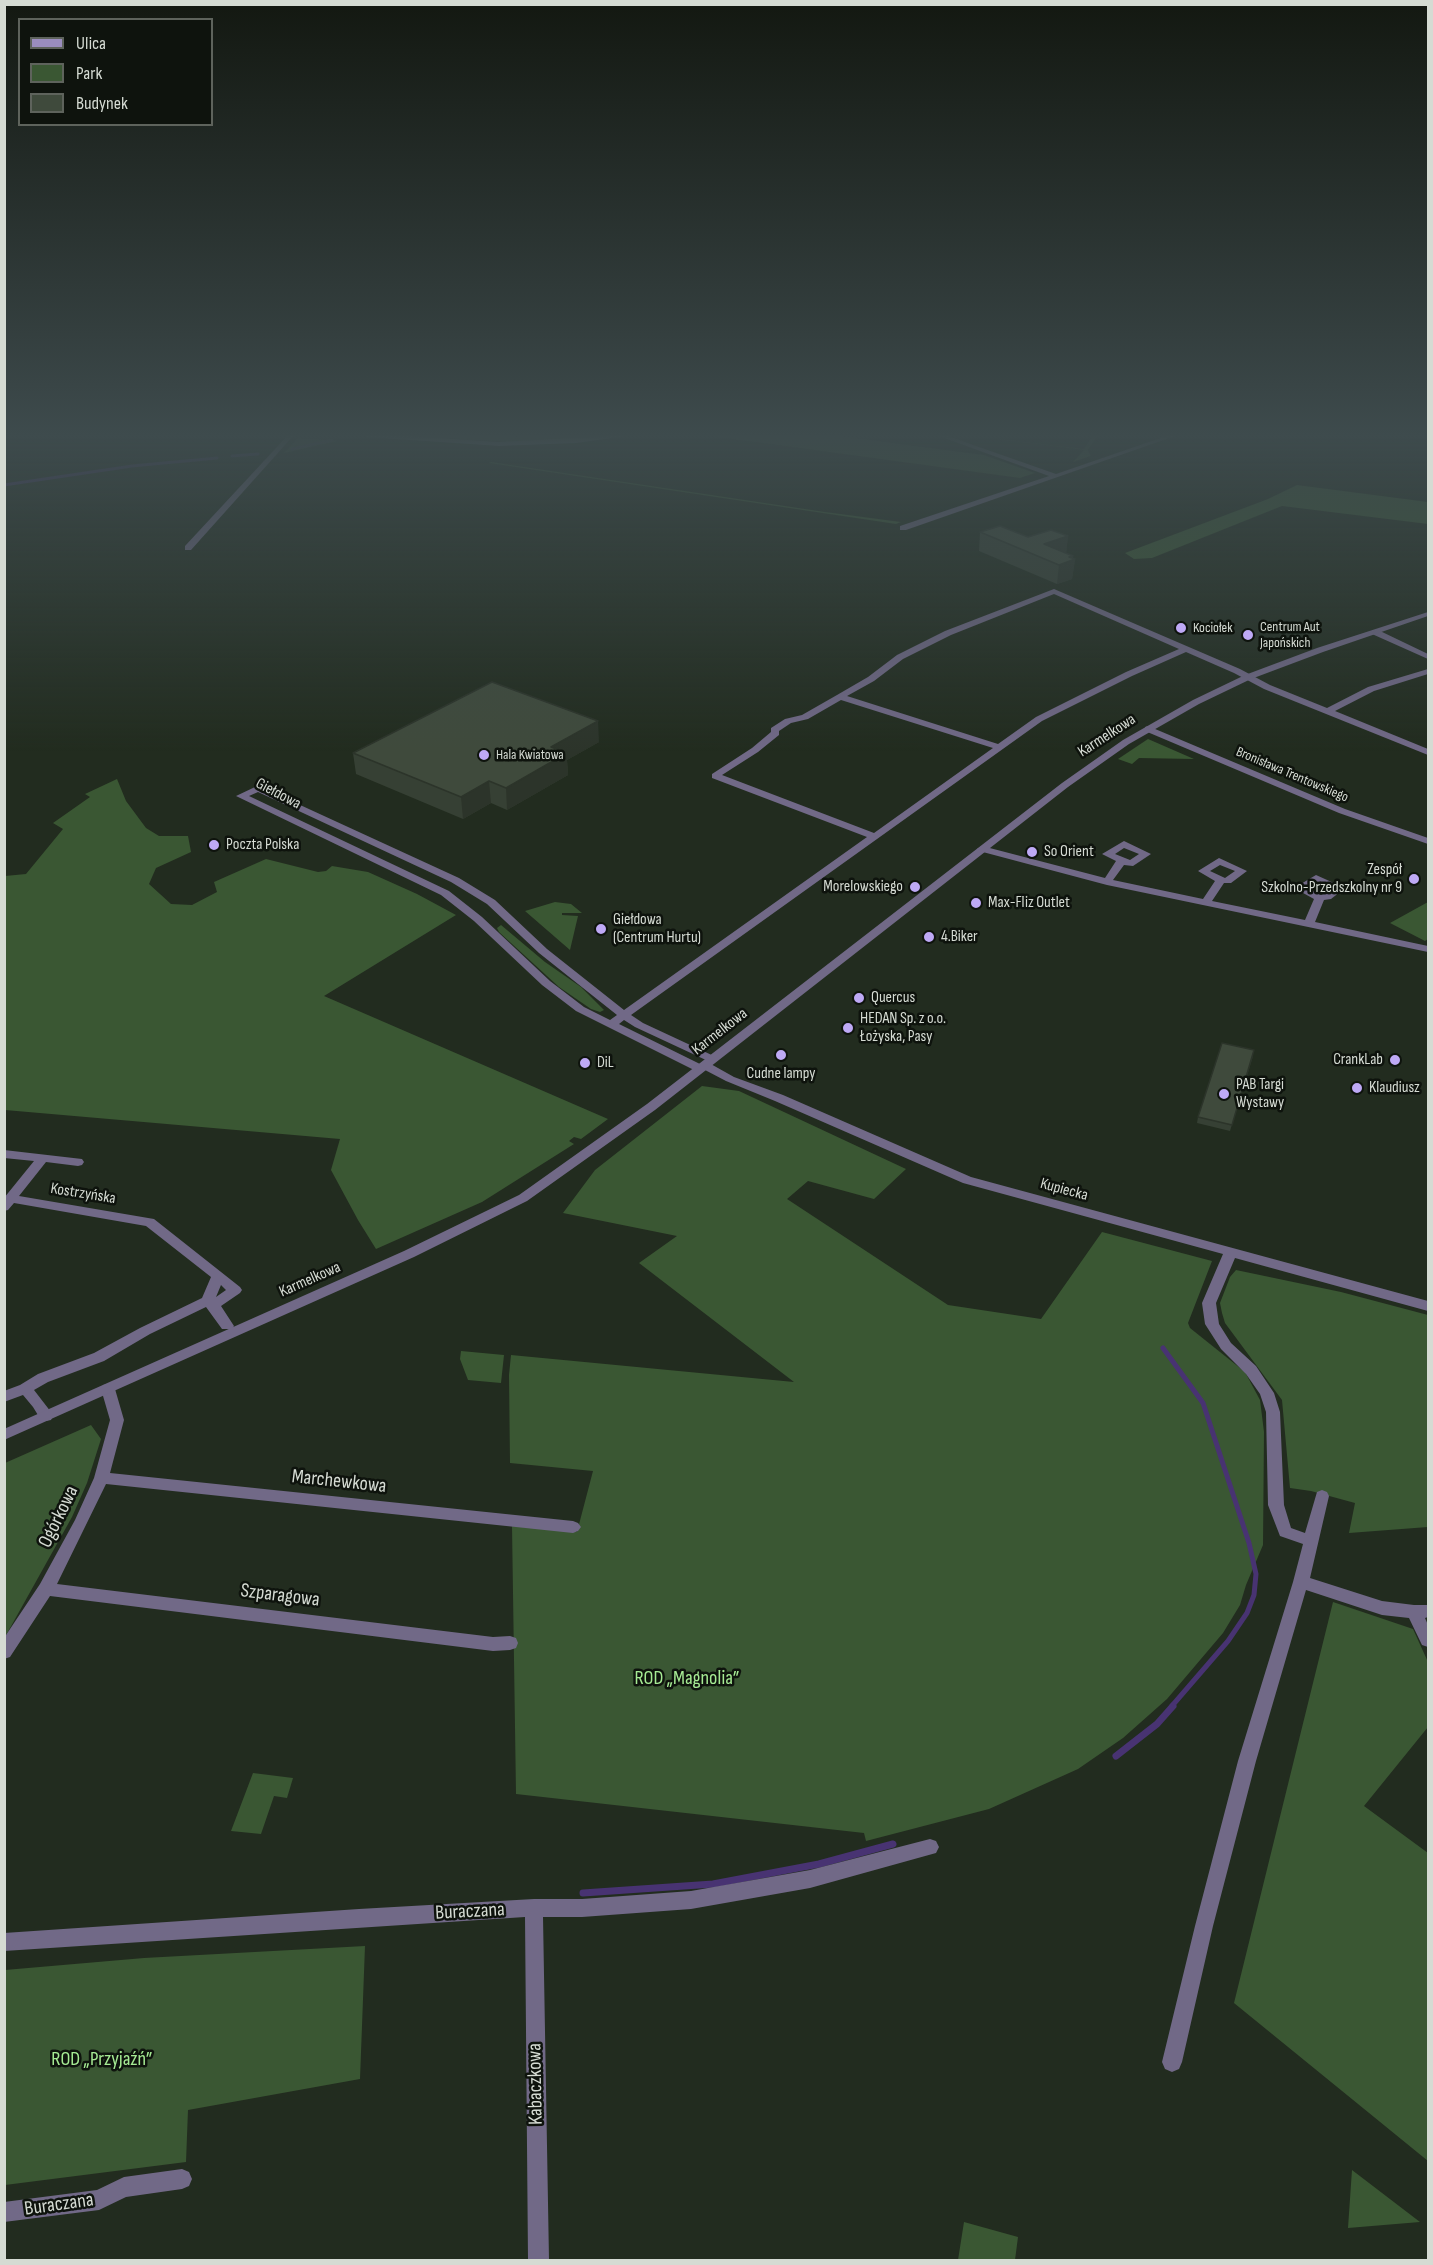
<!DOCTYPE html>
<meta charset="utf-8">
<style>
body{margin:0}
#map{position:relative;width:1433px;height:2265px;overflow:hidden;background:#222c1f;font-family:"Sofia Sans Condensed",sans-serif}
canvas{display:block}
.frame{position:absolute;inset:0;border:6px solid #d5dbd3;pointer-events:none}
.legend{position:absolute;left:18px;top:18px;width:195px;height:108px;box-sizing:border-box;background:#0e130d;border:2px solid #5e635c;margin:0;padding:8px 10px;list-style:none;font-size:18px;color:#d5dbd3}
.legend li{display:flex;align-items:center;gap:12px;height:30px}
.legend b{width:30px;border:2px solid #5e635c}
</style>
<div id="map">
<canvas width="1433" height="2265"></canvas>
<div class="frame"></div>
<ul class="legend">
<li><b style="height:8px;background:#9a8dbe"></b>Ulica</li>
<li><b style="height:16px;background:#3a5733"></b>Park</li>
<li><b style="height:16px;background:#3f4a3c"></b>Budynek</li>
</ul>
</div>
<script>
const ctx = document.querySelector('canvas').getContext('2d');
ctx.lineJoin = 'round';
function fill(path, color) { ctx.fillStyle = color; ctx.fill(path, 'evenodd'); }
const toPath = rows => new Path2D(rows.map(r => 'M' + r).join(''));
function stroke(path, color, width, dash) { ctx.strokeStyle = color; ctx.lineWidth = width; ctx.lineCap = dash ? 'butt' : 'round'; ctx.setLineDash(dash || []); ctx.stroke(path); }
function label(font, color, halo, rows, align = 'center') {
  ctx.font = font + ' "Sofia Sans Condensed",sans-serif'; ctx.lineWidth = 5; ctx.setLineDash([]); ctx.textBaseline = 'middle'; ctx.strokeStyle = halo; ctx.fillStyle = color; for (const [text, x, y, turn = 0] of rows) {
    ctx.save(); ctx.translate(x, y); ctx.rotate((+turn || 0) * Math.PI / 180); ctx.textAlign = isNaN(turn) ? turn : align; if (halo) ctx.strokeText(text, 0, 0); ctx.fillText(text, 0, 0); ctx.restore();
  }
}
fill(toPath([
 [401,435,517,435,514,438,519,435,614,435,573,440,508,442],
 [704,435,832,435,984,455,1035,473,1020,478],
 [965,435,1084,449,1093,435,1098,435,1088,450,1091,456,1073,462,1084,450],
 [298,438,326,440,338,441,284,453],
 [491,462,825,512,901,522,896,524,489,463],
 [1297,485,1428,502,1428,524,1282,506,1152,558,1134,559,1125,553,1268,499],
 [1148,739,1194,759,1139,758,1132,764,1118,759],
 [117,779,126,801,146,828,159,836,188,836,191,852,156,868,149,884,171,904,192,905,217,892,214,882,266,859,318,872,326,871,332,866,368,872,417,894,456,915,324,996,608,1119,581,1139,574,1137,569,1141,574,1144,482,1202,376,1249,358,1220,331,1170,340,1139,5,1110,5,876,26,874,63,829,53,823,90,797,85,794],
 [555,902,571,904,582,913,562,913,562,915,578,916,570,950,525,911],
 [1428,902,1428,939,1425,941,1390,923],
 [501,925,545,962,581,987,604,1010,600,1012,591,1009,559,987,499,932,497,928],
 [702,1086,739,1091,906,1169,874,1199,808,1181,787,1199,948,1305,1041,1319,1102,1232,1212,1261,1188,1323,1190,1328,1245,1372,1260,1400,1264,1432,1263,1545,1246,1585,1240,1605,1223,1633,1167,1699,1123,1738,1078,1769,989,1809,866,1841,864,1833,516,1794,512,1526,577,1532,593,1471,510,1463,509,1375,511,1355,794,1382,639,1263,677,1236,563,1213,595,1170],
 [1236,1270,1341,1292,1428,1315,1428,1527,1349,1533,1355,1503,1311,1491,1290,1488,1282,1400,1225,1323,1222,1313,1220,1303,1230,1277],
 [461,1351,504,1355,501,1383,468,1380,460,1359],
 [91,1425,101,1439,87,1483,72,1517,5,1637,5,1463],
 [1333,1602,1413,1629,1428,1662,1428,1727,1364,1806,1428,1853,1428,2161,1234,2003],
 [253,1773,293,1778,287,1798,274,1796,261,1834,231,1831],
 [365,1946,360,2079,188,2110,186,2162,5,2185,5,1970,144,1958],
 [1352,2170,1420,2222,1348,2228],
 [964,2222,1018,2237,1015,2260,958,2260]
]), '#3a5733');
stroke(toPath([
 [292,449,332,440],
 [232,456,258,454],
 [4,485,132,466,217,458]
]), '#483372', 3);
stroke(toPath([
 [1163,1348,1203,1403,1249,1543,1256,1574,1254,1595,1247,1613,1228,1641,1171,1707]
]), '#483372', 5);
stroke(toPath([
 [1116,1756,1157,1724,1173,1706],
 [583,1893,713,1884,819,1864,893,1844]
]), '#483372', 7);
fill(toPath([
 [288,435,294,435,191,550,185,550,185,546,288,435],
 [936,435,945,435,1056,474,1169,435,1178,435,906,530,900,530,900,526,1049,476,936,435],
 [1054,589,1240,669,1270,685,1327,708,1368,687,1428,669,1428,674,1374,691,1335,711,1428,749,1428,755,1264,689,1234,673,1186,652,1132,676,1042,721,631,1015,643,1023,716,1057,718,1059,716,1061,708,1061,635,1027,624,1020,619,1024,700,1064,705,1062,709,1063,734,1077,783,1095,971,1177,1428,1301,1428,1311,1235,1258,1216,1303,1219,1324,1231,1343,1256,1366,1274,1393,1280,1412,1284,1505,1291,1528,1305,1533,1317,1492,1322,1490,1327,1492,1329,1496,1310,1578,1382,1601,1414,1605,1428,1605,1428,1617,1425,1618,1428,1625,1428,1647,1422,1645,1409,1618,1382,1615,1306,1590,1256,1761,1213,1926,1182,2062,1179,2069,1172,2072,1165,2069,1162,2062,1195,1926,1238,1761,1293,1582,1303,1544,1280,1536,1268,1505,1266,1412,1260,1394,1246,1374,1221,1349,1205,1324,1202,1303,1223,1254,963,1183,775,1101,726,1081,705,1070,700,1072,696,1071,576,1011,542,985,474,921,441,895,236,796,255,787,261,787,459,878,495,900,547,949,624,1010,867,837,712,778,712,774,752,748,771,732,771,728,785,719,802,715,837,695,868,677,897,655,945,631,1054,589],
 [1054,594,1179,649,1126,672,1036,717,998,744,847,696,874,681,903,659,951,635,1054,594],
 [841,700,993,748,874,833,722,775,758,752,779,735,779,731,791,723,808,719,841,700],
 [258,792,451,882,487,904,539,953,617,1015,610,1020,584,1007,550,981,482,917,449,891,249,796,258,792],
 [1372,630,1378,630,1428,654,1428,659,1372,634,1372,630],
 [1148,726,1345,809,1428,838,1428,844,1339,813,1145,731,1145,727,1148,726],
 [1124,841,1151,854,1133,866,1124,865,1113,880,1203,899,1215,881,1198,871,1219,858,1247,871,1231,883,1224,883,1212,901,1305,920,1314,899,1294,888,1316,875,1345,888,1331,899,1324,900,1315,922,1428,946,1428,952,1107,885,979,851,977,849,982,846,1105,878,1116,861,1102,854,1124,841],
 [1124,848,1139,854,1130,860,1115,854,1124,848],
 [1220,865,1235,871,1225,878,1210,871,1220,865],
 [1317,882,1333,889,1321,895,1307,888,1317,882],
 [4,1150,82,1159,84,1162,82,1165,78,1166,46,1162,19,1196,154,1219,240,1287,242,1290,240,1293,221,1306,234,1326,232,1329,222,1329,206,1307,150,1334,104,1361,48,1382,34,1390,51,1412,53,1416,51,1420,46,1421,41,1420,33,1407,23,1395,4,1402,4,1391,20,1385,38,1374,94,1353,140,1328,202,1298,211,1277,146,1226,14,1203,8,1210,4,1211,4,1198,34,1161,4,1158,4,1150],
 [221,1285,226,1290,216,1297,221,1285],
 [108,1384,113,1385,115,1389,124,1420,110,1473,573,1521,578,1523,581,1527,578,1531,573,1533,106,1484,57,1584,493,1637,510,1636,516,1638,518,1643,516,1648,510,1650,493,1651,50,1596,10,1657,4,1659,4,1638,40,1584,75,1520,94,1478,110,1420,101,1389,103,1385,108,1384],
 [930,1839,936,1841,939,1847,936,1853,810,1888,691,1909,582,1917,543,1917,549,2260,528,2260,525,1917,4,1951,4,1933,359,1909,534,1899,582,1899,691,1891,810,1870,930,1839],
 [182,2169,189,2172,192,2179,189,2186,182,2189,126,2197,99,2210,4,2222,4,2202,97,2190,124,2177,182,2169]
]), '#716987');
fill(toPath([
 [1428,612,1428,616,1323,652,1251,679,1199,704,1129,744,1068,787,655,1110,527,1201,414,1257,4,1440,4,1429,404,1251,519,1195,647,1104,1062,783,1123,740,1193,700,1245,675,1317,648,1428,612]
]), '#716987');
fill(toPath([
 [364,435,393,435,499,442,633,435,576,443,499,446,367,437,364,435]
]), '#9a8dbe');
fill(toPath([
 [980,532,1028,537,1068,536,1066,553,1073,556,1073,559,1075,559,1072,579,1057,584,979,551],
 [599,742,567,760,568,775,507,810,491,803,463,819,356,774,353,753],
 [1253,1056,1230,1131,1197,1123,1198,1117]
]), '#364034');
fill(toPath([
 [1068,536,1066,555,1044,544],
 [1073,556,1072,560,1075,559,1072,579,1057,584,1059,565,1069,557],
 [598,721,599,742,567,760,568,775,507,810,506,788,551,747],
 [489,781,491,803,463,819,461,797]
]), '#2c342a');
const building = toPath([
 [1000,526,1028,537,1051,530,1068,536,1044,544,1073,556,1069,557,1075,559,1059,565,980,532,1000,526],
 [492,682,598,721,551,747,567,753,506,788,489,781,461,797,353,753,492,682],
 [1222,1043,1254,1050,1232,1125,1198,1117,1222,1043]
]);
fill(building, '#3f4a3c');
stroke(building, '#2c342a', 1.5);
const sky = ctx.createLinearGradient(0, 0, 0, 752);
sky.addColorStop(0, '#131811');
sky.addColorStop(0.58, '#3e4b4d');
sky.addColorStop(1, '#3e4b4d00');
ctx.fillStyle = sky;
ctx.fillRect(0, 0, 1433, 752);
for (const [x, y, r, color] of [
 [1181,628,6,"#bea9f5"],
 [1248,635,6,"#bea9f5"],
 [484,755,6,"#bea9f5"],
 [214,845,6,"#bea9f5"],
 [1032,852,6,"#bea9f5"],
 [1414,879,6,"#bea9f5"],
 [915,887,6,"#bea9f5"],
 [976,903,6,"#bea9f5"],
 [601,929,6,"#bea9f5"],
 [929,937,6,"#bea9f5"],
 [859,998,6,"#bea9f5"],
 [848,1028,6,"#bea9f5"],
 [781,1055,6,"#bea9f5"],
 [1395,1060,6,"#bea9f5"],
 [585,1063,6,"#bea9f5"],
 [1357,1088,6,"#bea9f5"],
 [1224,1094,6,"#bea9f5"]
]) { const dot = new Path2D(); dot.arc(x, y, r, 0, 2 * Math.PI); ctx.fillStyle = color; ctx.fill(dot); stroke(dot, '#0e130d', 2); }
label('14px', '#d5dbd3', '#0e130d', [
 ["Centrum Aut",1260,627],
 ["Japońskich",1260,643],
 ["Kociołek",1193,628],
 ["Hala Kwiatowa",496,755]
], 'left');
label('14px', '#d5dbd3', '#0e130d', [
 ["Bronisława Trentowskiego",1292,775,23]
]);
label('16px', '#d5dbd3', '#0e130d', [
 ["Karmelkowa",1107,736,-33],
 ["Giełdowa",278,794,28],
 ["Karmelkowa",720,1032,-38],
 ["Kupiecka",1064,1190,15],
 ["Kostrzyńska",83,1194,9],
 ["Karmelkowa",310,1280,-24]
]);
label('16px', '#d5dbd3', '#0e130d', [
 ["Poczta Polska",226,845],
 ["So Orient",1044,852],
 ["Zespół",1402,870,"right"],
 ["Szkolno-Przedszkolny nr 9",1402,888,"right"],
 ["Morelowskiego",903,887,"right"],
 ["Max-Fliz Outlet",988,903],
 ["Giełdowa",613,920],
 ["(Centrum Hurtu)",613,938],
 ["4.Biker",941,937],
 ["Quercus",871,998],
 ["HEDAN Sp. z o.o.",860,1019],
 ["Łożyska, Pasy",860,1037],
 ["CrankLab",1383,1060,"right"],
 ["DiL",597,1063],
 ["Cudne lampy",781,1074,"center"],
 ["PAB Targi",1236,1085],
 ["Wystawy",1236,1103],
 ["Klaudiusz",1369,1088]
], 'left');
label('20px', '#d5dbd3', '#0e130d', [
 ["Marchewkowa",339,1482,6],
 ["Ogórkowa",59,1517,-64],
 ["Szparagowa",280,1596,7],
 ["Buraczana",470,1912,-3],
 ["Kabaczkowa",536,2084,-91],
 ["Buraczana",59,2205,-8]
]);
label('20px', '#a6eb94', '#0e130d', [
 ["ROD „Magnolia”",687,1679],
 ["ROD „Przyjaźń”",102,2060]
]);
</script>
